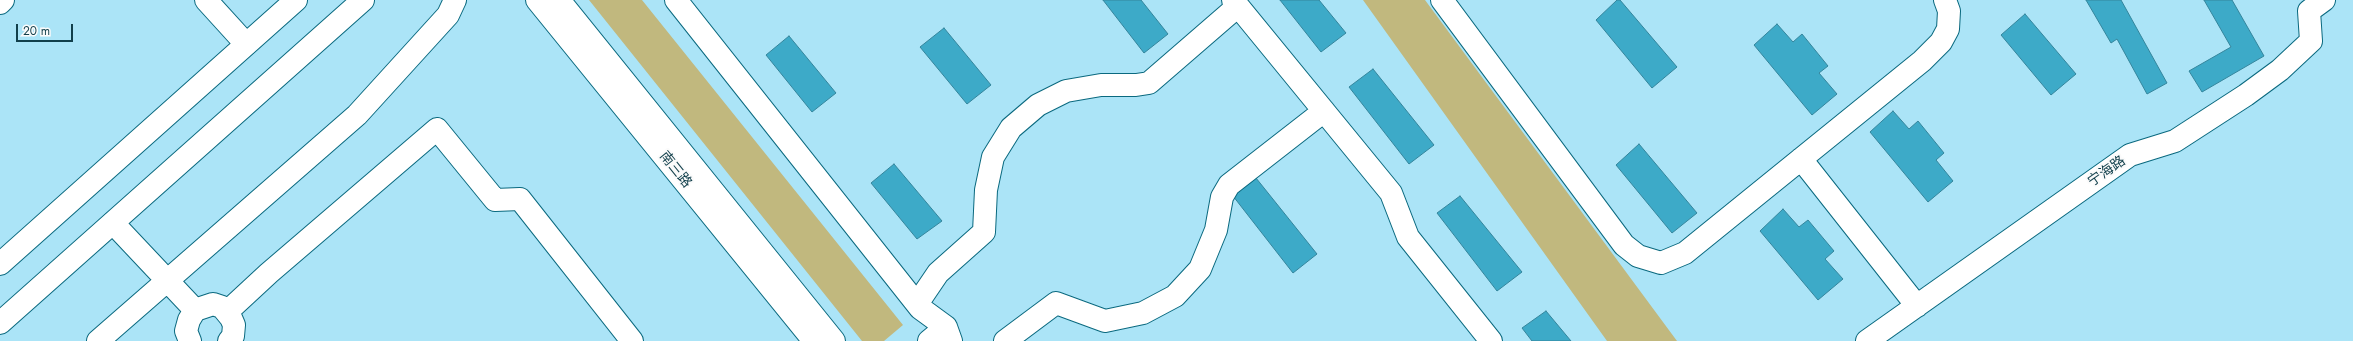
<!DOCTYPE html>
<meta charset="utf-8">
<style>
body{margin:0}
#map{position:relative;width:2353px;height:341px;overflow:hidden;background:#abe4f7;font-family:Jost,sans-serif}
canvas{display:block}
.scale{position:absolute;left:16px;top:24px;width:57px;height:18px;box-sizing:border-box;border:2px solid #113f4b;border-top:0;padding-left:5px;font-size:12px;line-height:14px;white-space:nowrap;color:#113f4b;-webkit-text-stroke:3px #fbfbfb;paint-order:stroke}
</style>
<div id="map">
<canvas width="2353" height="341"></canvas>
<div class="scale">20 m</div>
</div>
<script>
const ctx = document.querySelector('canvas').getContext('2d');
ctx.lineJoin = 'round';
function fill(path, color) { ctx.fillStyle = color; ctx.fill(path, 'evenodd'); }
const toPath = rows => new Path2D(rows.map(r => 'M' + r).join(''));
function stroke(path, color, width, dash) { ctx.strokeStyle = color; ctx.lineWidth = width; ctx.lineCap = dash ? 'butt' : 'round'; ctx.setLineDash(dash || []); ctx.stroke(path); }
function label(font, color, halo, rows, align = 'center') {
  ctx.font = font + ' Jost,"Noto Sans SC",sans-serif'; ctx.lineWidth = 4; ctx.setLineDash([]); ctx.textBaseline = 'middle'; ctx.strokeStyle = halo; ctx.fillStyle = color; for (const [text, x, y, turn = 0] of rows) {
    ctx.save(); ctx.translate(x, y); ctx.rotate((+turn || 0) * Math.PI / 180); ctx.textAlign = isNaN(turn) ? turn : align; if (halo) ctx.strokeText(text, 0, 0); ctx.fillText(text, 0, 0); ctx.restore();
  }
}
fill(toPath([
 [589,0,642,0,903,325,884,341,862,341],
 [1363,0,1425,0,1677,341,1607,341]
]), '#c1b87e');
const building = toPath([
 [1103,0,1141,0,1168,34,1144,53,1103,0],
 [1280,0,1319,0,1346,33,1321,52,1280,0],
 [1617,0,1620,0,1677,67,1652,88,1596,20,1617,0],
 [2086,0,2121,0,2167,83,2147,94,2117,39,2111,43,2086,0],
 [2204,0,2232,0,2264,56,2202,92,2189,71,2231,47,2204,0],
 [2025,14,2076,74,2051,95,2001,35,2025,14],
 [1777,24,1793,42,1802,34,1828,66,1819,73,1837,94,1812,115,1754,45,1777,24],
 [944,28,991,85,967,104,920,47,944,28],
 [789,36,836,93,812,112,766,55,789,36],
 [1373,69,1434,145,1409,164,1349,87,1373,69],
 [1893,111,1909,129,1918,121,1944,153,1936,160,1953,181,1928,202,1870,132,1893,111],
 [1639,144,1697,213,1672,233,1616,165,1639,144],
 [894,164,942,221,917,239,871,183,894,164],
 [1256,178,1317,254,1293,273,1233,196,1256,178],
 [1460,196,1522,272,1497,291,1437,213,1460,196],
 [1783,209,1799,227,1808,220,1834,251,1825,259,1843,279,1818,300,1760,231,1783,209],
 [1546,311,1571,341,1532,341,1522,328,1546,311]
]);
fill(building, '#3daac8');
stroke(building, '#34859c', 1);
const minor = toPath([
 [206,0,246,44],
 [537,0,814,341],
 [559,0,834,341],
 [676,0,920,308,946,327,951,341],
 [1233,0,1391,193,1408,237,1491,341],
 [1442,0,1624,245,1638,256,1661,263,1685,253,1922,61,1941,42,1948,29,1949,11,1945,0],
 [0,3,3,0],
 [1801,159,1917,306],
 [113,223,195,310],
 [917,304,938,273,984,232,986,190,993,157,1011,128,1038,105,1066,91,1101,85,1136,85,1149,83,1238,6],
 [228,311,269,273,437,129,495,200,520,199,632,341],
 [98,341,357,115,448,15,455,0],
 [190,341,186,331,189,320,195,310,213,304,222,307,231,318,234,325,233,336,229,341],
 [929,341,946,327],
 [1005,341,1056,303,1105,321,1143,313,1175,296,1200,269,1216,230,1222,197,1229,185,1324,111],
 [1867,341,2130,155,2175,141,2246,95,2280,70,2311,41,2309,11,2324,0]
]);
const major = toPath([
 [0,264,296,0],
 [0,323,363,0]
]);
stroke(minor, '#0a697f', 24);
stroke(major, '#0a697f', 24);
stroke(minor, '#fff', 22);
stroke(major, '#fff', 22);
label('14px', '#113f4b', '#fbfbfb', [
 ["南三路",675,170,51],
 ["宁海路",2107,172,-35]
]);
</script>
